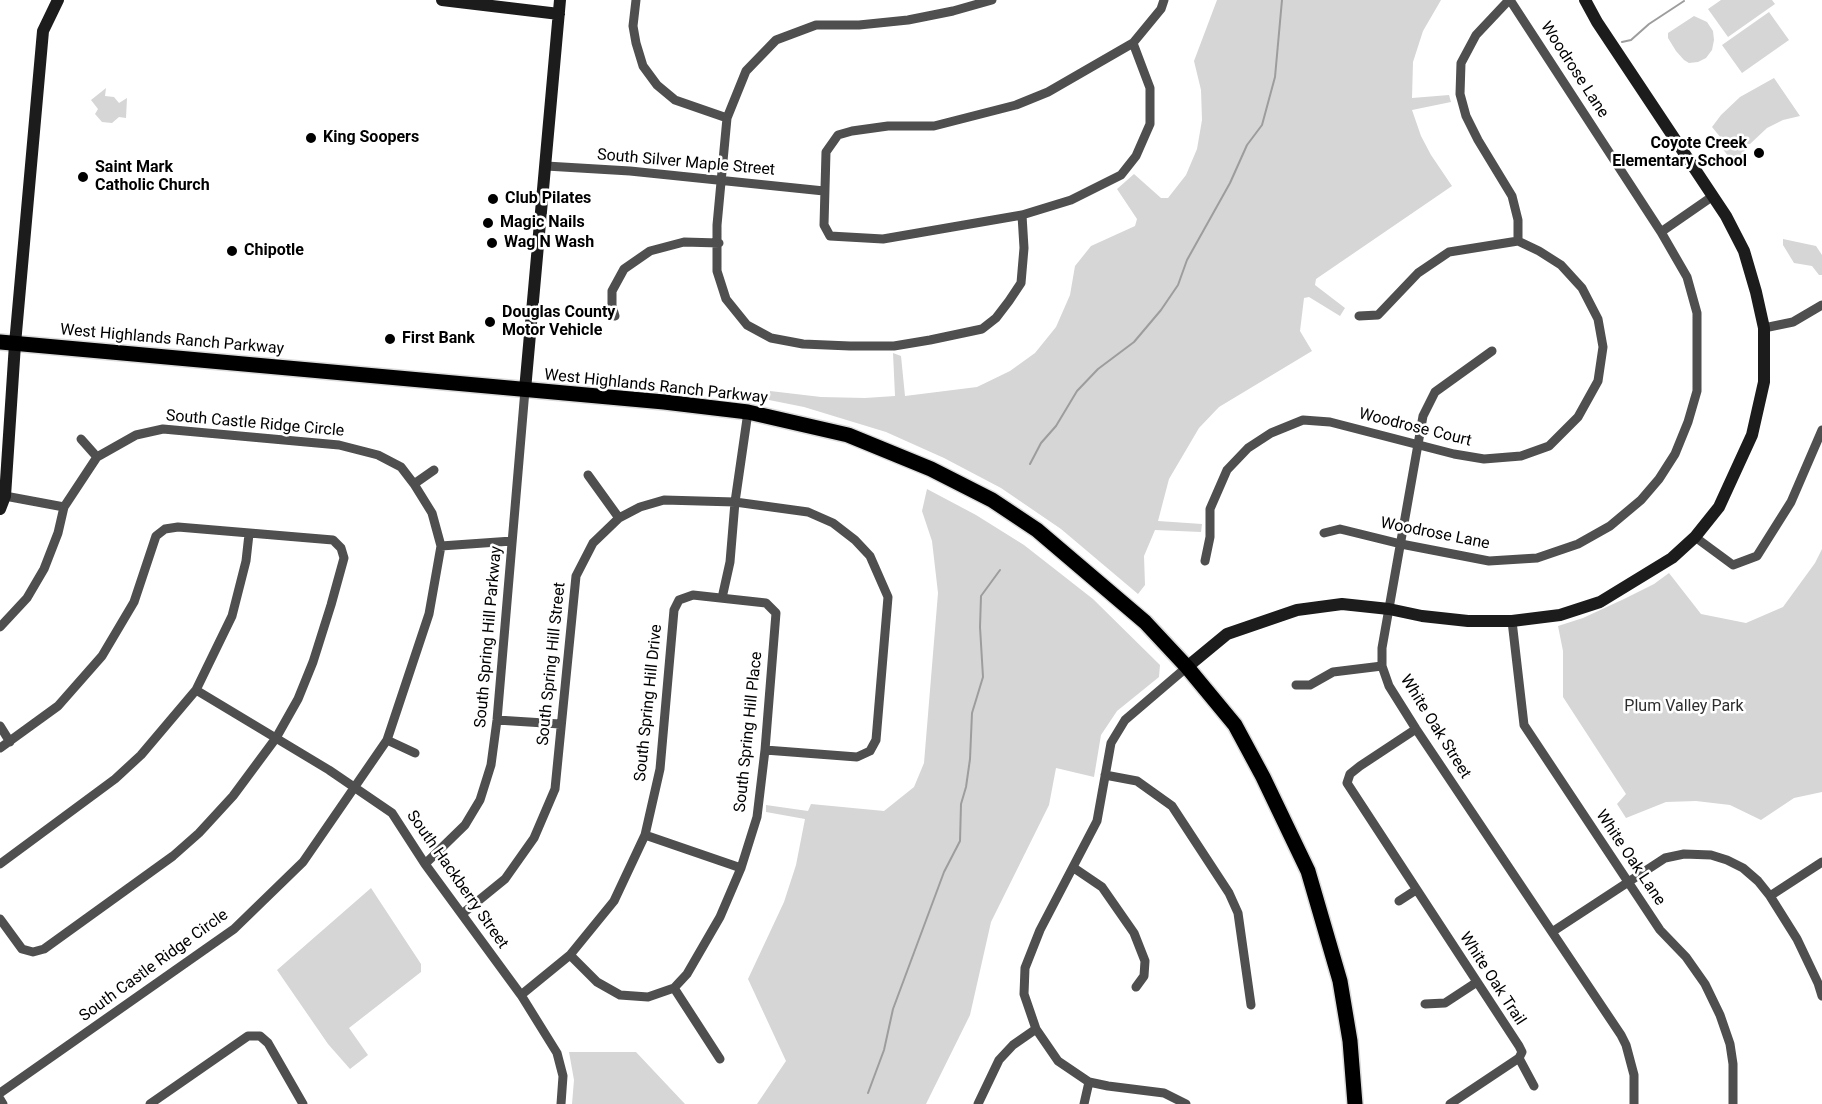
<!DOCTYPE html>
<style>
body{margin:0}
canvas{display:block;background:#fff}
</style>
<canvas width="1822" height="1104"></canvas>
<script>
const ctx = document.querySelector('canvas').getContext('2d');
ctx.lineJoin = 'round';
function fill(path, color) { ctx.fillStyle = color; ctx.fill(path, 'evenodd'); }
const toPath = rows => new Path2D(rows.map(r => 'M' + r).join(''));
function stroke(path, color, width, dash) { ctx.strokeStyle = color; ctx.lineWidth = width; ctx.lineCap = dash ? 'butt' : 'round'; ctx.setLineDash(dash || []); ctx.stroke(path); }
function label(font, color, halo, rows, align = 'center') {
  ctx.font = font + ' Roboto,sans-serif'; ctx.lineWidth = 5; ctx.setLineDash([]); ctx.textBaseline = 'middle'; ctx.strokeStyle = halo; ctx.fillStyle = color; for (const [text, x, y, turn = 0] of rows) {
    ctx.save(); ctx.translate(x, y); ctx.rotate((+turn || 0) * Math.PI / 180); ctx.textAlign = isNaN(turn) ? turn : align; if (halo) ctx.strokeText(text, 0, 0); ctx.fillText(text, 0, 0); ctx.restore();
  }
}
fill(toPath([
 [1217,0,1441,0,1423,31,1413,62,1412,98,1449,95,1451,102,1412,110,1421,136,1431,155,1452,186,1316,279,1315,285,1345,308,1340,316,1309,297,1304,298,1300,331,1312,351,1219,407,1199,428,1169,479,1158,521,1202,524,1201,532,1155,530,1144,556,1145,585,1138,594,1061,529,1001,488,944,458,886,432,804,407,769,400,770,391,821,397,865,398,895,396,893,353,901,356,905,396,977,387,1010,371,1035,353,1056,327,1070,295,1075,266,1091,246,1135,226,1137,219,1117,189,1134,174,1161,198,1168,198,1186,175,1197,149,1202,120,1201,90,1194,61],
 [1721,0,1772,0,1775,4,1728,37,1708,9],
 [1769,12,1789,40,1742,73,1722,45],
 [1694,16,1707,22,1713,31,1714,40,1712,50,1706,58,1698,62,1689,63,1684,60,1676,51,1668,38,1668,33],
 [1774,78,1800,116,1783,120,1767,128,1750,144,1748,144,1739,162,1734,163,1721,147,1721,138,1712,127,1721,115,1740,97],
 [106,88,105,96,114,97,119,103,127,98,126,118,119,117,112,123,102,122,95,114,98,109,91,100],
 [1783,239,1816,246,1822,255,1822,275,1819,275,1812,266,1794,263,1783,245],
 [927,489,976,515,1024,545,1093,599,1160,665,1159,677,1117,711,1101,735,1094,777,1056,768,1049,805,991,922,970,1015,926,1104,757,1104,786,1061,748,979,784,902,796,865,805,819,766,812,766,805,808,811,811,804,884,811,914,787,924,763,938,593,932,541,922,511],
 [1822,549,1822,792,1794,798,1761,820,1730,805,1696,801,1666,802,1626,818,1617,804,1626,794,1563,697,1563,651,1558,626,1583,618,1624,599,1654,584,1669,573,1701,614,1746,623,1783,607,1815,563],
 [371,888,421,964,421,972,349,1028,368,1055,350,1069,328,1044,277,970],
 [569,1052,636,1052,685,1104,572,1104,574,1080]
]), '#d6d6d6');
stroke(toPath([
 [1622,42,1631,40,1649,24,1684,1],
 [1030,464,1041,443,1056,426,1077,391,1098,369,1134,342,1161,310,1178,285,1187,260,1230,183,1247,145,1262,125,1275,77,1282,0],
 [868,1093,884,1050,893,1009,944,872,960,841,961,804,966,787,970,759,972,713,983,677,980,627,981,596,1000,570]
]), '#9d9d9d', 2);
const primary = toPath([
 [0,342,664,402,748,412,848,435,931,469,992,500,1037,530,1145,622,1187,667,1235,725,1263,777,1308,871,1340,981,1350,1041,1355,1104]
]);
stroke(primary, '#dbdbdb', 18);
stroke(toPath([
 [636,0,633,26,636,43,643,66,657,85,675,100,727,118],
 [992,0,953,11,908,20,859,25,816,25,776,40,746,71,727,118,717,225,717,271,726,299,747,325,771,338,803,344,850,346,894,346,930,340,982,329,996,318,1009,301,1021,283,1024,248,1022,215],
 [1509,0,1476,35,1461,63,1460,94,1466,116,1478,140,1512,196,1518,220,1518,241],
 [1133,43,1150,88,1150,124,1136,156,1121,175,1071,200,1022,215,883,239,830,236,824,225,826,152,838,135,852,131,888,126,934,126,1016,105,1048,92,1133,43,1161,9,1164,0],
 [546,166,630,171,824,191],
 [1661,232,1713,196],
 [615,316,612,306,612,291,624,269,650,251,684,242,719,243],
 [1764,328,1793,322,1822,305],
 [1492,351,1435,392,1423,416,1382,648,1382,666,1389,686,1416,729,1621,1035,1626,1045,1634,1075,1634,1104],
 [81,439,97,457],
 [588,475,619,518],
 [414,484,434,470],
 [5,496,64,507],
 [1324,533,1340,529,1401,544,1489,561,1537,558,1578,544,1610,526,1641,500,1659,479,1675,454,1688,422,1697,391,1697,313,1687,277,1661,232,1510,0],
 [1695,537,1733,565,1757,556,1791,502,1822,430],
 [441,546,512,541],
 [1205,561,1210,537,1210,509,1227,470,1248,448,1271,433,1303,420,1330,422,1454,454,1484,459,1521,456,1549,446,1578,417,1598,381,1603,347,1598,319,1582,288,1561,265,1539,251,1518,241,1449,252,1418,273,1378,315,1359,316],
 [722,598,730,562,735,502,748,412],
 [1512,621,1524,725,1660,930,1686,957,1705,984,1720,1015,1730,1044,1733,1064,1733,1104],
 [0,627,27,598,44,569,58,533,64,507,97,457,136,435,163,429,339,445,378,455,401,467,414,484,432,513,441,546,429,614,387,740,303,862,234,929,0,1093],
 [1296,685,1310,685,1333,672,1382,666],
 [196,690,329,770,392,813,425,864,521,995,557,1053,563,1076,561,1104],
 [497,720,560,724],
 [0,726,10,742],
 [1416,729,1360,766,1350,774,1347,783,1519,1046,1522,1052,1519,1058,1534,1086],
 [387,740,415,753],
 [0,748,58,706,102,656,134,602,156,536,165,529,178,527,333,540,341,548,344,558,331,605,313,662,298,699,276,738,233,796,199,833,173,856,44,949,33,952,22,949,0,919],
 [1105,775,1137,781,1172,806,1229,893,1238,913,1251,1005],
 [645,835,741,868],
 [0,864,115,779,141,755,196,690,232,616,246,561,249,534],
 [425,864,465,825,480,800,491,765,497,720,525,390],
 [1074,868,1102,887,1134,933,1145,961,1144,976,1136,987],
 [1770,896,1822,862],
 [1399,901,1416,890],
 [462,914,505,879,534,838,555,789,576,576,593,543,619,518,640,507,664,500,735,502,808,512,833,523,855,540,870,556,888,597,876,740,870,751,857,757,765,750],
 [1552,932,1665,858,1684,854,1711,855,1727,860,1743,868,1758,881,1770,896,1797,939,1818,983,1822,996],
 [674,988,720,1059],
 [521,995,570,955,614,901,645,835,660,769,674,610,679,600,693,595,766,603,776,613,765,750,757,817,741,868,720,917,687,974,674,988,648,997,620,995,597,982,570,955],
 [1425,1004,1445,1003,1477,982],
 [0,1099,3,1104],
 [150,1104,248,1036,260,1036,268,1043,303,1104],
 [978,1104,999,1060,1013,1045,1036,1029],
 [1084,1104,1089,1082],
 [1186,1104,1164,1093,1108,1086,1089,1082,1058,1061,1036,1029,1024,994,1025,968,1040,930,1097,821,1111,743,1125,720,1187,667],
 [1450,1104,1519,1058]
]), '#4f4f4f', 9);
stroke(toPath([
 [442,0,559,14],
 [525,390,560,0],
 [0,509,5,496,15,344,43,31,58,0],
 [1187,667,1227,634,1297,610,1342,604,1389,609,1422,616,1468,621,1512,621,1560,615,1600,602,1672,558,1695,537,1719,507,1752,435,1764,382,1764,328,1756,292,1744,251,1726,216,1597,22,1585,0]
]), '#1c1c1c', 12);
stroke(primary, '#000', 15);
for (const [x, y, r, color] of [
 [311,138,6,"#000"],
 [1759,153,6,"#000"],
 [83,177,6,"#000"],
 [493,199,6,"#000"],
 [488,223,6,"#000"],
 [492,243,6,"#000"],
 [232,251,6,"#000"],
 [490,322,6,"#000"],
 [390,339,6,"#000"]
]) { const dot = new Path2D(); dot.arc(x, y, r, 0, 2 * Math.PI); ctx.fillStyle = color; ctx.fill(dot); stroke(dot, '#fff', 2); }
label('16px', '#000', '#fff', [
 ["Woodrose Lane",1574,70,57],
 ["South Silver Maple Street",686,163,5],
 ["West Highlands Ranch Parkway",172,340,5],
 ["West Highlands Ranch Parkway",656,387,6],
 ["South Castle Ridge Circle",255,424,5],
 ["Woodrose Court",1415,428,14],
 ["Woodrose Lane",1435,534,11],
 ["South Spring Hill Parkway",489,637,-85],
 ["South Spring Hill Street",552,664,-84],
 ["South Spring Hill Drive",649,703,-84],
 ["White Oak Street",1435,727,58],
 ["South Spring Hill Place",749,732,-84],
 ["White Oak Lane",1630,858,56],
 ["South Hackberry Street",457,880,55],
 ["South Castle Ridge Circle",154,966,-36],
 ["White Oak Trail",1492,979,57]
]);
label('bold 16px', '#000', '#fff', [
 ["King Soopers",323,138],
 ["Coyote Creek",1747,144,"right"],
 ["Elementary School",1747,162,"right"],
 ["Saint Mark",95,168],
 ["Catholic Church",95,186],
 ["Club Pilates",505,199],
 ["Magic Nails",500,223],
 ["Wag N Wash",504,243],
 ["Chipotle",244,251],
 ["Douglas County",502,313],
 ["Motor Vehicle",502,331],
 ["First Bank",402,339]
], 'left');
label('16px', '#2d2d2d', '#fff', [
 ["Plum Valley Park",1684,707]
]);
</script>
